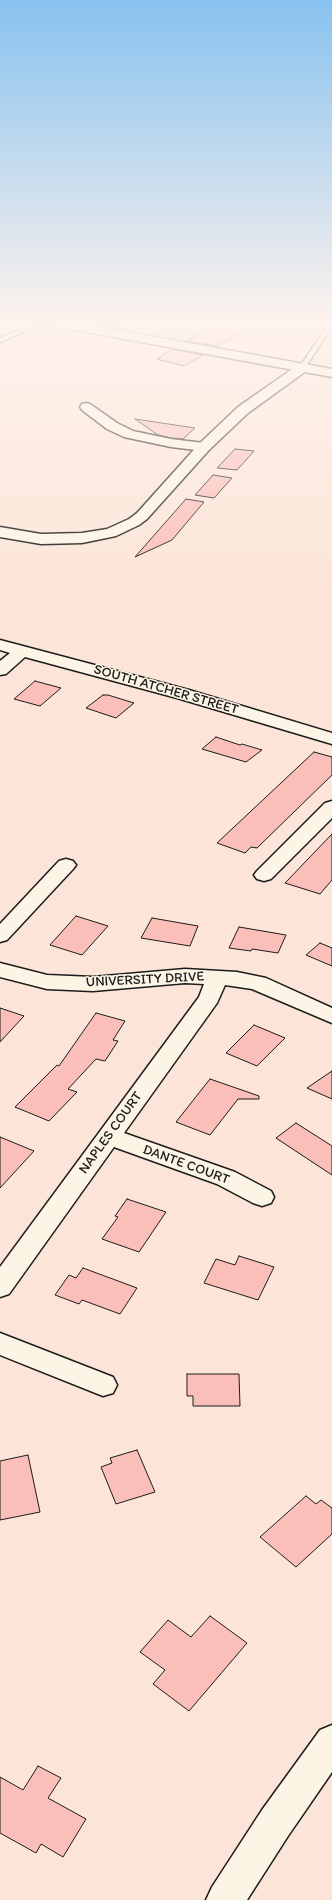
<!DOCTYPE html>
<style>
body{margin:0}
canvas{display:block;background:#fce5d8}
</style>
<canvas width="332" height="1900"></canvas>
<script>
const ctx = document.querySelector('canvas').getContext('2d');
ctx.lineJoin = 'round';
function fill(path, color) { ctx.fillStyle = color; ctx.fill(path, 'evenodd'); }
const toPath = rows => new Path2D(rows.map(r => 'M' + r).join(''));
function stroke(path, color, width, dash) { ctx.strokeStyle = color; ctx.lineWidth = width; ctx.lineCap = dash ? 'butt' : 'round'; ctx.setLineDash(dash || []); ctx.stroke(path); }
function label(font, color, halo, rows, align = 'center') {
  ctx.font = font + ' Itim,sans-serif'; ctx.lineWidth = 3; ctx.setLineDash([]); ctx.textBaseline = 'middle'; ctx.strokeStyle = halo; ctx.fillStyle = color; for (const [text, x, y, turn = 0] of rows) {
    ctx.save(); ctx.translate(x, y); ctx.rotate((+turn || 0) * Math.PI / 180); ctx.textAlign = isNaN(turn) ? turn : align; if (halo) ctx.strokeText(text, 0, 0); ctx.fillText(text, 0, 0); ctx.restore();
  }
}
fill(toPath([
 [74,321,133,321,118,329]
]), '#d2e69a');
const building = toPath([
 [220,322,249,327,217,346,186,341,220,322],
 [172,349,203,355,184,366,157,359,172,349],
 [135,419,195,428,183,439,171,438,158,435,135,419],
 [235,449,254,451,237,470,217,468,235,449],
 [213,475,232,478,214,498,195,495,213,475],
 [186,499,204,502,172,540,135,557,186,499],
 [35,681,61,688,40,706,14,699,35,681],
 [103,695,108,695,134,703,116,718,86,708,103,695],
 [216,737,240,745,242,744,262,750,246,762,202,749,216,737],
 [314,752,332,757,332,775,257,848,251,847,245,853,217,843,314,752],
 [332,834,332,880,320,894,285,883,332,834],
 [76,916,108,926,82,955,50,945,76,916],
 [152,918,198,926,190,946,141,938,152,918],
 [239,927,286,935,278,953,252,949,251,951,229,948,239,927],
 [320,943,332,948,332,966,306,955,320,943],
 [0,1008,24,1016,0,1042,0,1008],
 [96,1013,125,1021,113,1040,118,1041,105,1061,96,1059,68,1089,77,1092,49,1121,15,1107,57,1065,59,1066,96,1013],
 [254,1025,285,1038,257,1066,226,1053,254,1025],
 [332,1071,332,1099,307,1088,332,1071],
 [210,1079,259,1096,259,1099,238,1099,210,1135,176,1122,210,1079],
 [296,1123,332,1146,332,1175,276,1138,296,1123],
 [0,1137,34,1151,0,1188,0,1137],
 [127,1199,166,1212,139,1252,102,1239,118,1217,115,1216,127,1199],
 [239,1256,274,1267,258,1300,204,1283,216,1259,235,1265,239,1256],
 [83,1268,137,1288,120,1314,82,1300,79,1304,55,1295,69,1275,76,1278,83,1268],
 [187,1374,239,1374,240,1406,193,1406,193,1396,187,1396,187,1374],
 [137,1450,155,1492,116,1504,101,1467,112,1463,110,1458,137,1450],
 [28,1455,40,1512,0,1520,0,1461,28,1455],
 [306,1496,316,1504,321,1500,332,1508,332,1534,296,1567,260,1537,306,1496],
 [210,1616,247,1643,189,1711,153,1684,165,1670,140,1652,168,1620,191,1637,210,1616],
 [38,1766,61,1778,48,1798,86,1819,63,1857,41,1844,36,1853,0,1833,0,1777,23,1790,38,1766]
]);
fill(building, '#fbbfb9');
stroke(building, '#1c1c1c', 1);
const service = toPath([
 [41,321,49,321,0,342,0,338,41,321],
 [332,321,332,327,305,368,300,369,299,368,330,322,332,321]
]);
const minor = toPath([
 [86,403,90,404,117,423,133,431,171,439,204,443,209,444,211,447,209,450,204,451,171,447,124,437,107,429,82,410,80,407,82,404,86,403],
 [0,640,189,690,332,733,332,744,177,698,25,657,6,674,0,675,0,661,10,653,0,650,0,640],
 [332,801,332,818,271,879,264,881,257,879,254,875,257,871,325,803,332,801],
 [66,859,73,861,76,865,73,869,7,940,0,942,0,924,59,861,66,859],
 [0,963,47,975,93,977,185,969,237,972,266,978,332,1008,332,1023,252,989,225,985,217,1003,124,1133,235,1172,271,1191,274,1197,271,1203,262,1206,253,1203,217,1184,114,1147,9,1294,0,1297,0,1267,199,997,204,984,185,983,93,991,47,989,0,977,0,963],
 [0,1333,113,1377,117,1385,113,1393,103,1396,0,1355,0,1333]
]);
const tertiary = toPath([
 [302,364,306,365,308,368,306,371,248,413,209,450,147,519,139,525,116,536,82,543,41,544,0,537,0,527,41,534,82,533,107,529,129,519,137,513,199,444,238,407,298,365,302,364]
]);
const secondary = toPath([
 [42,321,68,321,332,369,332,377,48,325,42,321],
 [332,1725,332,1772,288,1836,247,1900,206,1900,212,1887,262,1810,320,1730,332,1725]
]);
stroke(service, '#1c1c1c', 3);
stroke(minor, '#1c1c1c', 3);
stroke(tertiary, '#1c1c1c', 3);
stroke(secondary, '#1c1c1c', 3);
fill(service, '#fcf5e5');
fill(minor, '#fcf5e5');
fill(tertiary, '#fcf5e5');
fill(secondary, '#fcf5e5');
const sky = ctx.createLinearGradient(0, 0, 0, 587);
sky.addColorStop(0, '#88c2ef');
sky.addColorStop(0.55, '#fef3ed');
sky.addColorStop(1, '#fef3ed00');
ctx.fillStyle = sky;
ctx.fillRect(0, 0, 332, 587);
label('14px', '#1c1c1c', '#fcf5e5', [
 ["SOUTH ATCHER STREET",166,690,16],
 ["UNIVERSITY DRIVE",145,980,-3],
 ["NAPLES COURT",111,1133,-54],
 ["DANTE COURT",186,1165,20]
]);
</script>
